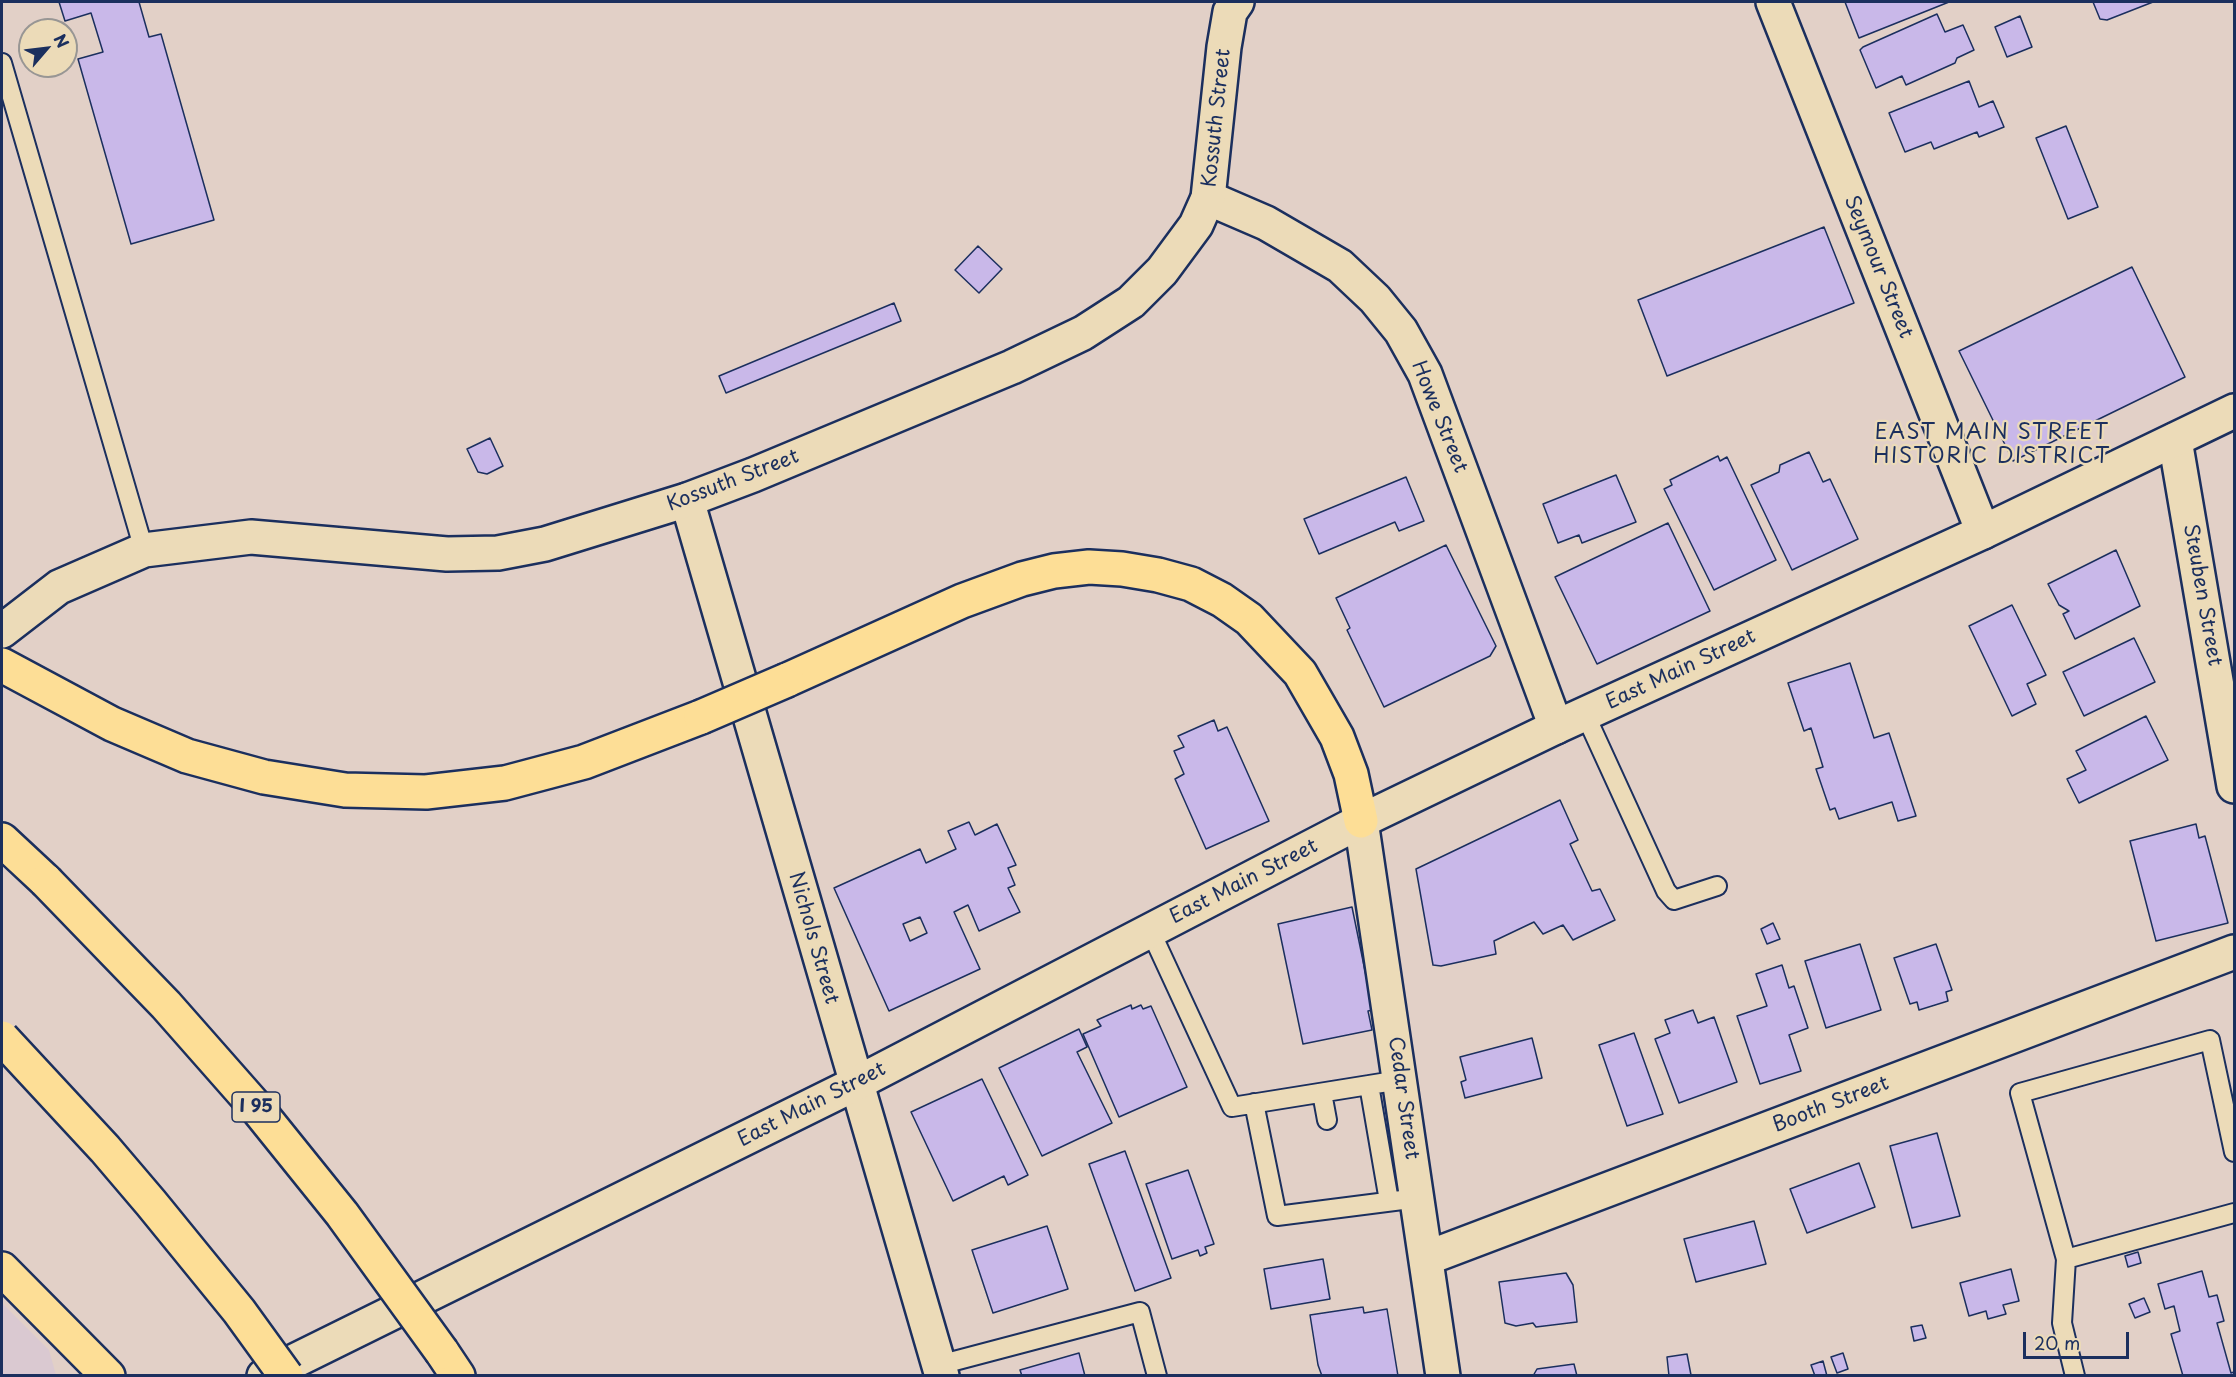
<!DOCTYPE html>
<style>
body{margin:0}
#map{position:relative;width:2236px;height:1377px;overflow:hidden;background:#e2d0c7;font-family:"Playpen Sans",sans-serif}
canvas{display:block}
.frame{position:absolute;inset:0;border:3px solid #1b2f5e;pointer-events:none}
.north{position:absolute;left:18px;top:18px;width:60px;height:60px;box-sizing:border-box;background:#ecdbb8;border:2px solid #989694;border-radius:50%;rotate:62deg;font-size:16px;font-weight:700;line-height:24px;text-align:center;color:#1b2f5e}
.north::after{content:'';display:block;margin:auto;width:21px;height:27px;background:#1b2f5e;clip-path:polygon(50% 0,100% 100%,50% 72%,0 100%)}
.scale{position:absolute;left:2023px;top:1332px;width:106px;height:27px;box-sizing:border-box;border:3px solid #1b2f5e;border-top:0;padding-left:8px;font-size:18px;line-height:21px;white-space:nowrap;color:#1b2f5e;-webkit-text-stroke:4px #ecdbb8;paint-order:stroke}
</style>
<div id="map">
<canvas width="2236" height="1377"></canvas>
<div class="frame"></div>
<div class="north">N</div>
<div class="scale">20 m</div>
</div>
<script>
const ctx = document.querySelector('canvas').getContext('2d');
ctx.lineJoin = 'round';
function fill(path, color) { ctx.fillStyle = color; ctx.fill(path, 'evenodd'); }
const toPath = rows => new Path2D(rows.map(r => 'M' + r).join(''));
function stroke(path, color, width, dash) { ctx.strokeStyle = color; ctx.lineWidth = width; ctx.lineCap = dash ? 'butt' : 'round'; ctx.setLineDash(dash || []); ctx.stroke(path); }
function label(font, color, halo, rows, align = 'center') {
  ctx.font = font + ' "Playpen Sans",sans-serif'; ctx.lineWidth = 4.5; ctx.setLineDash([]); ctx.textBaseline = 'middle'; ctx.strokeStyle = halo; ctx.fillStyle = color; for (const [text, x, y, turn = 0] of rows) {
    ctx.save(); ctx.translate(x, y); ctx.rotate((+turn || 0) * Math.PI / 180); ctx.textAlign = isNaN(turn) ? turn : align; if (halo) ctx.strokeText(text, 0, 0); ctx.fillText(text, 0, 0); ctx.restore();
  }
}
fill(toPath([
 [2,1303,49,1350,56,1375,2,1375]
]), '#dac9d1');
const building = toPath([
 [59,2,139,2,149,37,161,34,214,220,131,244,78,59,103,52,91,13,65,21,59,2],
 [1845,2,1949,2,1859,38,1845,2],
 [2093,2,2153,2,2107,20,2100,19,2093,2],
 [1937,14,1945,32,1963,25,1974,50,1957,58,1955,63,1906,85,1902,76,1876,88,1860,50,1863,47,1937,14],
 [2020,16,2032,47,2007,57,1995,27,2020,16],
 [1969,81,1979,107,1993,101,2004,127,1979,137,1977,132,1934,149,1931,142,1905,152,1889,113,1969,81],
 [2066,126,2098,207,2068,219,2036,138,2066,126],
 [1824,227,1854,303,1667,376,1638,300,1824,227],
 [978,246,1002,269,979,293,955,270,978,246],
 [2132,267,2185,377,2013,461,1959,351,2132,267],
 [894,303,901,321,726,393,719,376,894,303],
 [490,438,503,466,487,474,478,472,467,449,490,438],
 [1809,452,1823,482,1830,479,1858,539,1792,570,1751,485,1779,472,1780,465,1809,452],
 [1718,456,1720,461,1727,457,1776,560,1714,590,1664,489,1672,485,1670,480,1718,456],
 [1616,475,1636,522,1582,543,1579,535,1558,543,1543,504,1616,475],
 [1406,477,1424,521,1399,531,1395,522,1319,554,1304,519,1406,477],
 [1668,523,1710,611,1597,664,1555,577,1668,523],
 [1446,545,1496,646,1490,656,1384,707,1347,630,1350,628,1336,598,1446,545],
 [2116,550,2140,606,2075,639,2063,614,2069,611,2059,605,2048,584,2116,550],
 [2012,605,2046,675,2027,684,2036,704,2012,716,1969,626,2012,605],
 [2134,638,2155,682,2084,716,2063,672,2134,638],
 [1850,663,1874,738,1889,733,1916,816,1898,821,1892,802,1839,819,1835,808,1830,810,1816,769,1823,767,1811,728,1804,731,1788,683,1850,663],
 [2146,716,2168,760,2079,803,2067,779,2086,770,2076,751,2146,716],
 [1214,720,1218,731,1227,727,1269,821,1206,849,1175,779,1184,774,1174,751,1184,747,1178,736,1214,720],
 [1560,800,1578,840,1570,844,1592,891,1600,889,1615,920,1573,940,1563,925,1543,934,1534,922,1494,941,1496,954,1441,966,1433,965,1416,869,1560,800],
 [969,822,975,835,997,824,1016,865,1008,868,1015,885,1008,888,1020,912,979,931,968,905,954,912,980,969,889,1011,834,888,920,849,926,863,956,849,948,831,969,822],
 [920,917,927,933,910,941,903,924,920,917],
 [2196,824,2199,838,2205,836,2228,923,2156,941,2130,841,2196,824],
 [1352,907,1373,1010,1368,1011,1372,1030,1303,1044,1278,924,1352,907],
 [1773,923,1780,939,1767,944,1761,929,1773,923],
 [1860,944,1881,1010,1826,1028,1805,961,1860,944],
 [1936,944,1952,990,1946,992,1948,1001,1919,1010,1917,1002,1910,1004,1894,958,1936,944],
 [1782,965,1789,988,1794,986,1808,1028,1789,1035,1801,1071,1760,1084,1737,1016,1767,1006,1756,974,1782,965],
 [1131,1005,1132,1009,1141,1005,1143,1009,1151,1006,1187,1087,1119,1117,1083,1034,1101,1026,1097,1020,1131,1005],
 [1693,1010,1698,1023,1714,1017,1737,1082,1679,1103,1655,1039,1670,1033,1665,1020,1693,1010],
 [1079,1029,1087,1047,1077,1052,1112,1123,1042,1156,999,1068,1079,1029],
 [1634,1033,1663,1114,1627,1126,1599,1045,1634,1033],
 [1532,1038,1542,1078,1465,1098,1461,1082,1466,1080,1460,1057,1532,1038],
 [982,1079,1028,1175,1008,1185,1004,1176,953,1201,911,1112,982,1079],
 [1937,1133,1960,1216,1912,1228,1890,1146,1937,1133],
 [1125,1151,1171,1278,1135,1291,1089,1164,1125,1151],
 [1859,1163,1875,1207,1807,1233,1790,1189,1859,1163],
 [1188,1170,1214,1244,1205,1247,1207,1253,1200,1256,1198,1250,1172,1259,1146,1184,1188,1170],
 [1754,1221,1766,1264,1696,1282,1684,1239,1754,1221],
 [1047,1226,1068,1289,993,1313,972,1250,1047,1226],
 [2138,1252,2141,1263,2128,1267,2125,1256,2138,1252],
 [1323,1259,1330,1299,1271,1309,1264,1269,1323,1259],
 [2011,1269,2019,1301,2003,1305,2006,1314,1988,1319,1986,1311,1969,1316,1960,1283,2011,1269],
 [2202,1271,2209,1297,2217,1295,2224,1321,2217,1323,2231,1373,2234,1372,2234,1376,2183,1376,2171,1334,2180,1331,2174,1306,2165,1309,2158,1284,2202,1271],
 [1566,1273,1573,1285,1577,1322,1536,1327,1533,1323,1516,1326,1505,1323,1499,1282,1566,1273],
 [2144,1298,2150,1312,2135,1318,2129,1304,2144,1298],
 [1363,1307,1364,1313,1387,1309,1398,1376,1322,1376,1318,1365,1310,1315,1363,1307],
 [1922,1325,1926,1338,1914,1341,1911,1327,1922,1325],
 [1079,1353,1085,1376,1022,1376,1020,1370,1079,1353],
 [1843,1353,1848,1369,1837,1373,1831,1357,1843,1353],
 [1687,1354,1691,1375,1669,1376,1667,1357,1687,1354],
 [1823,1361,1827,1376,1815,1376,1811,1365,1823,1361],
 [1574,1364,1577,1376,1533,1376,1537,1369,1574,1364]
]);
fill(building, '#c9b8e9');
stroke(building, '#1b2f5e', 1.5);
const service = toPath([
 [2,63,144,550],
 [1585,714,1666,891,1674,900,1717,886],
 [1150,930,1232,1107,1400,1080],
 [1369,1085,1389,1201],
 [1322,1093,1327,1120],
 [1254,1103,1277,1216,1418,1198],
 [2066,1259,2234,1213],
 [939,1365,1140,1312,1157,1376],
 [2075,1376,2062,1323,2066,1259,2020,1093,2210,1040,2234,1152]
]);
const minor = toPath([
 [1773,2,1983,532],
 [1208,198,1266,223,1340,266,1375,299,1401,331,1425,374,1556,727],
 [2175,440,2234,786],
 [687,500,942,1376],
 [1361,821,1443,1376],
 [1427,1258,2234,952]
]);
const tertiary = toPath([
 [2,631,59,587,144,550,251,537,447,554,498,553,545,544,687,500,753,475,1012,367,1083,333,1131,302,1162,271,1196,225,1208,198,1224,47,1230,12,1237,2]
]);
const secondary = toPath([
 [264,1376,855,1084,1361,821,1556,727,1983,532,2234,411]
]);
const motorway = toPath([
 [2,665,112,724,187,756,264,777,345,790,426,792,505,783,584,762,701,717],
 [787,680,962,601,1022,579,1054,571,1089,567,1122,569,1158,575,1191,584,1222,600,1249,619,1300,673,1337,737,1351,774,1361,821],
 [2,840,46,881],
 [2,1269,108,1376],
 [442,1352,458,1376]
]);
stroke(service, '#1b2f5e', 22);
stroke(minor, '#1b2f5e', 38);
stroke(tertiary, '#1b2f5e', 38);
stroke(secondary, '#1b2f5e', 38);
stroke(motorway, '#1b2f5e', 38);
stroke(service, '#ecdbb8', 18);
stroke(minor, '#ecdbb8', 33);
stroke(tertiary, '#ecdbb8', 33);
stroke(secondary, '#ecdbb8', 33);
stroke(motorway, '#fdde96', 33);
const motorwayBridge = toPath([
 [701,717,787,680],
 [46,881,166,1005,255,1106,342,1214,442,1352],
 [2,1038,105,1149,151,1203,239,1311,286,1376]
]);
stroke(motorwayBridge, '#1b2f5e', 38, []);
stroke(motorwayBridge, '#fdde96', 33);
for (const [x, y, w] of [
 [256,1107,48]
]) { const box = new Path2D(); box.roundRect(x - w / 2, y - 15, w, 30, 4.5); ctx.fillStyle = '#ecdbb8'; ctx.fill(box); stroke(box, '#1b2f5e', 1.5); }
label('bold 18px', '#1b2f5e', null, [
 ["I 95",256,1107]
]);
label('20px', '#1b2f5e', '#ecdbb8', [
 ["Kossuth Street",1217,118,-84],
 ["Seymour Street",1878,267,68],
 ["Howe Street",1439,417,68],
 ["Kossuth Street",733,481,-21],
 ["Steuben Street",2202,595,80],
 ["East Main Street",1681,670,-25],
 ["East Main Street",1244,882,-27],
 ["Nichols Street",813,938,74],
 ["Cedar Street",1403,1098,82],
 ["East Main Street",812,1105,-27],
 ["Booth Street",1831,1105,-21]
]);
ctx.letterSpacing = '1.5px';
label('21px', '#1b2f5e', '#ecdbb8', [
 ["EAST MAIN STREET",1992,433],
 ["HISTORIC DISTRICT",1992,457]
]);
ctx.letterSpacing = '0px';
</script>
